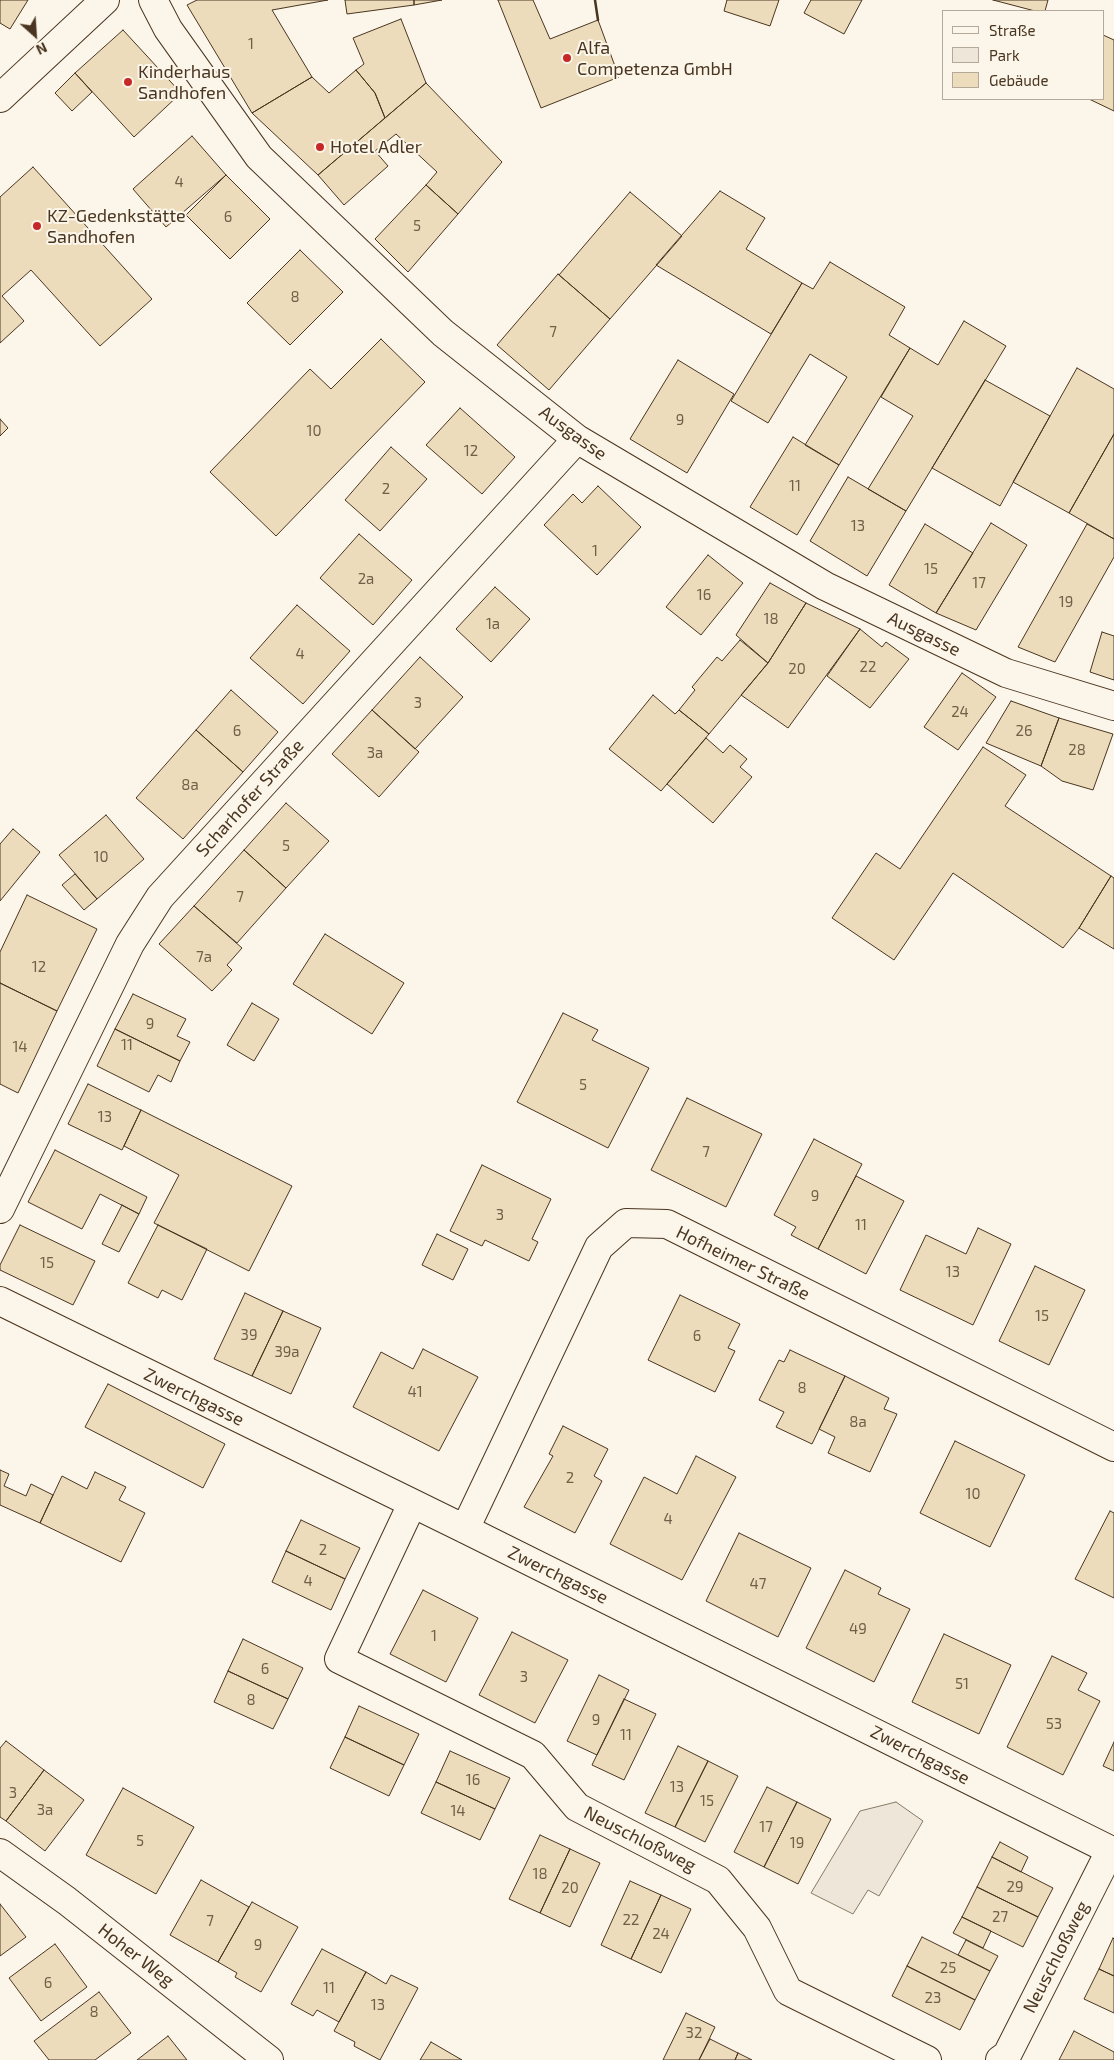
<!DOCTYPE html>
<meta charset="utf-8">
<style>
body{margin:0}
#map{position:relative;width:1114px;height:2060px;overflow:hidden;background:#fbf6e9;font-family:"Exo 2",sans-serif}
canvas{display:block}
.legend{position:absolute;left:942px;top:10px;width:162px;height:90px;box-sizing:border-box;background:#fbf6e9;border:1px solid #b4a999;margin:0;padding:6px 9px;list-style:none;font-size:15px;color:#4a3520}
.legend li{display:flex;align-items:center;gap:10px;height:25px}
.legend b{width:25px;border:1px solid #b4a999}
.north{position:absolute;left:10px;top:10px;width:50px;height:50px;-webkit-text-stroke:4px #fbf6e9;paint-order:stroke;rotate:154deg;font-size:14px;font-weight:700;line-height:20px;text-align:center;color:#4a3520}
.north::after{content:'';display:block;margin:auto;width:18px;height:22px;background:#4a3520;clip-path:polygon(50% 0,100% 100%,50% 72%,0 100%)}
</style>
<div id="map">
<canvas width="1114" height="2060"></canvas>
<ul class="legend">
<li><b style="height:6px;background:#fbf6e9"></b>Straße</li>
<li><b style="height:14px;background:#ede6d9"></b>Park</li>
<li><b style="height:14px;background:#ecdcbc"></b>Gebäude</li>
</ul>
<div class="north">N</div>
</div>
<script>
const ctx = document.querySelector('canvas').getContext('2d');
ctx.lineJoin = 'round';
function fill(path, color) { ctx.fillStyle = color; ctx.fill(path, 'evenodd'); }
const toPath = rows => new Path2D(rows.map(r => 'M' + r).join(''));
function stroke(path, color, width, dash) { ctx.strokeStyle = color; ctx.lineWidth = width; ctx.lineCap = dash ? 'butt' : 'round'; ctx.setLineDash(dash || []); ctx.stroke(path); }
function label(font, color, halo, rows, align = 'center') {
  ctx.font = font + ' "Exo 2",sans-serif'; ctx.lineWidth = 4; ctx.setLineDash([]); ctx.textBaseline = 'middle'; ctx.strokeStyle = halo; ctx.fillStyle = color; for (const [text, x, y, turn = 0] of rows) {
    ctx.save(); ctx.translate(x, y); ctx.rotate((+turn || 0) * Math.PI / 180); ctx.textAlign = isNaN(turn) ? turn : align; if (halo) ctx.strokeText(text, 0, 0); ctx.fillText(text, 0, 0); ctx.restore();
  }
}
const green = toPath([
 [896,1802,923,1821,879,1896,868,1890,853,1914,811,1893,860,1811,896,1802]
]);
fill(green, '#ede6d9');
stroke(green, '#887966', 1);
const building = toPath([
 [0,0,28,0,10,29,0,23,0,0],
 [197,0,328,0,272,10,312,77,252,113,187,5,197,0],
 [345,0,414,0,414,5,347,14,345,0],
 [414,0,442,0,414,5,414,0],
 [498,0,533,0,550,39,598,20,619,77,541,108,498,0],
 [727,0,779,0,770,26,724,11,727,0],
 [811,0,862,0,844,34,804,13,811,0],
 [993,0,1048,0,1045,11,1035,11,993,0],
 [401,19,426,83,385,118,375,93,356,70,364,64,353,38,401,19],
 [123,30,181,93,134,137,75,73,123,30],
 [1103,35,1114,40,1114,111,1089,99,1103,99,1103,35],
 [356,70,375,93,385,118,318,175,252,113,312,77,329,93,356,70],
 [75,73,92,92,72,111,55,93,75,73],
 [426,83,502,162,458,214,426,185,437,172,396,134,375,151,388,166,344,205,318,175,426,83],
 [192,136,226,175,166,227,133,189,192,136],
 [33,167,152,299,100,346,31,270,2,296,24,321,0,343,0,197,33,167],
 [226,175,270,219,230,259,186,215,226,175],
 [426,185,458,214,408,272,375,239,426,185],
 [720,191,765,218,746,249,802,283,771,334,656,265,720,191],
 [630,192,682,236,610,319,559,275,630,192],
 [300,250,343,292,290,345,247,303,300,250],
 [830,262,905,307,889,335,910,348,839,465,805,445,847,377,810,354,768,423,731,401,802,283,813,289,830,262],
 [558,274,610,319,549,390,497,345,558,274],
 [964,321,1006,346,906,511,868,489,913,416,881,397,910,348,938,365,964,321],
 [381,339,425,382,276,536,210,472,310,369,331,389,381,339],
 [678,360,734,394,687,473,630,439,678,360],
 [1077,368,1114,389,1114,434,1069,513,1013,482,1077,368],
 [985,380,1050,416,1000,506,932,468,985,380],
 [460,408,515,457,482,494,426,445,460,408],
 [0,419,8,428,0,436,0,419],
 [1114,434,1114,539,1069,513,1114,434],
 [793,437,839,465,797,535,750,507,793,437],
 [391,447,427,479,380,531,345,500,391,447],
 [848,477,906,511,867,576,810,541,848,477],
 [598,486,641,527,597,575,544,525,573,494,582,503,598,486],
 [991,523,1027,545,976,630,936,613,991,523],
 [925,524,973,553,936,613,889,585,925,524],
 [1087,524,1114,539,1114,557,1055,662,1018,647,1087,524],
 [359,534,412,580,373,625,320,578,359,534],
 [708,555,743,583,701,635,666,607,708,555],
 [770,583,806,603,768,663,736,635,770,583],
 [495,587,530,619,491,662,456,629,495,587],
 [806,603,860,629,788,728,741,695,768,663,806,603],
 [297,605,350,651,303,704,250,658,297,605],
 [860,629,882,647,886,642,909,659,870,708,827,676,860,629],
 [1102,632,1114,636,1114,680,1090,672,1102,632],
 [740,640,768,663,709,734,679,710,695,690,692,687,717,657,722,661,740,640],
 [420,657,463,697,415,749,372,710,420,657],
 [962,673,996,697,958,750,924,727,962,673],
 [231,690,278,732,243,772,196,730,231,690],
 [653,695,675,714,679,710,709,734,661,791,609,749,653,695],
 [1011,701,1059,718,1041,766,986,743,1011,701],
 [372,710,419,752,379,797,332,754,372,710],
 [1059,718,1113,734,1093,790,1062,781,1041,766,1059,718],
 [196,730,243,772,183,839,136,798,196,730],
 [706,738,723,753,730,745,747,759,740,767,752,777,713,823,667,784,706,738],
 [983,747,1026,775,1005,806,1111,876,1079,928,1063,948,953,873,894,960,832,918,876,853,900,869,983,747],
 [286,803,329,841,286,888,244,850,286,803],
 [106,815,144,859,97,899,59,855,106,815],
 [13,829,40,852,0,901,0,844,13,829],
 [244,850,286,888,237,943,194,906,244,850],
 [75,874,97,899,84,910,62,885,75,874],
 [1111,876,1114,878,1114,949,1079,928,1111,876],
 [27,895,97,929,57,1011,0,983,0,952,27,895],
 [194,906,242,948,227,965,232,970,212,991,159,944,194,906],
 [325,934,404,983,372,1034,293,984,325,934],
 [0,983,57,1011,18,1093,0,1084,0,983],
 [133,994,186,1019,177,1036,190,1042,180,1061,115,1029,133,994],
 [252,1003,279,1019,254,1061,227,1045,252,1003],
 [563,1013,598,1030,592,1040,649,1068,608,1148,517,1102,563,1013],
 [115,1029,180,1061,171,1082,158,1075,149,1092,97,1066,115,1029],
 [88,1084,141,1110,122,1150,68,1124,88,1084],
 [687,1098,762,1134,726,1207,651,1170,687,1098],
 [141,1110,292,1186,249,1271,154,1223,179,1175,124,1146,141,1110],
 [814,1139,862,1164,818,1249,791,1235,796,1227,774,1215,814,1139],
 [55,1150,147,1197,139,1214,100,1194,82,1229,28,1202,55,1150],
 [482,1165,551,1199,532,1239,538,1242,529,1261,485,1240,482,1246,450,1231,482,1165],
 [856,1176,904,1201,866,1274,818,1249,856,1176],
 [122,1205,139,1214,119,1252,102,1244,122,1205],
 [20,1225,95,1261,73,1305,0,1270,0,1265,20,1225],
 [158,1225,207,1249,182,1300,162,1290,158,1298,128,1283,158,1225],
 [978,1228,1011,1244,973,1325,900,1290,926,1235,966,1254,978,1228],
 [437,1234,468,1249,453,1280,422,1265,437,1234],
 [1035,1266,1085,1290,1049,1365,999,1341,1035,1266],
 [245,1293,283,1311,252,1376,214,1359,245,1293],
 [680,1295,740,1324,728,1348,735,1351,715,1392,648,1360,680,1295],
 [283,1311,321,1328,291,1394,252,1376,283,1311],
 [423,1349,478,1377,439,1451,353,1407,381,1352,413,1369,423,1349],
 [790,1350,845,1376,812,1444,776,1427,784,1412,759,1400,779,1360,784,1362,790,1350],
 [845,1376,889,1398,884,1409,897,1414,870,1472,828,1453,835,1437,819,1429,845,1376],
 [108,1384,225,1444,203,1488,85,1427,108,1384],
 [563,1426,608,1449,594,1476,602,1481,575,1533,524,1507,553,1456,549,1454,563,1426],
 [955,1441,1025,1475,990,1547,920,1513,955,1441],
 [696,1456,736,1477,682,1580,610,1544,644,1477,677,1494,696,1456],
 [0,1470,9,1474,4,1486,26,1496,31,1484,53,1495,40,1523,0,1505,0,1470],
 [95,1472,126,1487,119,1500,145,1513,121,1562,40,1523,62,1476,87,1489,95,1472],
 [1110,1511,1114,1513,1114,1598,1075,1579,1110,1511],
 [301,1520,360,1548,345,1579,286,1551,301,1520],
 [739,1533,811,1568,778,1637,706,1601,739,1533],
 [286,1551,345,1579,331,1610,272,1582,286,1551],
 [845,1570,881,1588,878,1594,910,1609,874,1682,806,1648,845,1570],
 [423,1590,478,1618,446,1682,390,1654,423,1590],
 [512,1632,568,1660,535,1723,479,1695,512,1632],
 [944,1634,1011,1665,979,1734,912,1702,944,1634],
 [243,1639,303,1668,288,1699,228,1671,243,1639],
 [1052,1656,1087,1673,1078,1690,1100,1701,1063,1775,1007,1747,1052,1656],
 [228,1671,288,1699,273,1729,214,1702,228,1671],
 [599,1675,629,1690,597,1755,567,1741,599,1675],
 [624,1699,656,1714,624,1780,592,1765,624,1699],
 [359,1706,419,1734,404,1765,345,1737,359,1706],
 [345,1737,404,1765,389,1796,330,1768,345,1737],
 [6,1741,44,1770,6,1821,0,1817,0,1748,6,1741],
 [1114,1742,1114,1771,1103,1766,1114,1742],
 [678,1746,708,1761,675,1827,645,1813,678,1746],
 [450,1751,510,1778,495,1809,436,1782,450,1751],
 [708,1761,738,1776,705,1842,675,1827,708,1761],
 [44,1770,84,1800,45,1851,6,1821,44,1770],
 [436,1782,495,1809,480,1840,421,1813,436,1782],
 [767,1787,797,1802,764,1867,734,1852,767,1787],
 [123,1788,194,1827,156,1894,86,1855,123,1788],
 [797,1802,831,1819,798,1884,764,1867,797,1802],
 [540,1835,570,1849,540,1913,509,1899,540,1835],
 [1000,1842,1028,1857,1021,1872,992,1857,1000,1842],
 [570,1849,600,1863,570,1927,540,1913,570,1849],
 [992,1857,1053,1888,1038,1917,977,1887,992,1857],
 [201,1880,249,1907,218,1962,170,1935,201,1880],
 [630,1881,661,1895,631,1959,601,1945,630,1881],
 [977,1887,1038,1917,1023,1947,962,1917,977,1887],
 [661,1895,691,1909,661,1973,631,1959,661,1895],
 [252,1902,298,1927,261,1992,235,1977,237,1973,218,1962,252,1902],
 [0,1904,26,1937,0,1956,0,1904],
 [962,1917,991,1931,983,1948,953,1933,962,1917],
 [922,1937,990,1971,975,2000,907,1966,922,1937],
 [1113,1938,1114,1939,1114,1976,1099,1969,1113,1938],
 [966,1940,998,1956,990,1971,958,1955,966,1940],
 [55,1944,87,1987,41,2021,9,1978,55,1944],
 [322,1949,366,1972,339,2022,317,2010,313,2016,291,2004,322,1949],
 [907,1966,975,2000,960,2030,892,1996,907,1966],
 [1099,1969,1114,1976,1114,2013,1084,1999,1099,1969],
 [366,1972,386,1984,391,1975,418,1988,380,2060,354,2046,355,2042,334,2031,366,1972],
 [99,1992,131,2033,95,2060,49,2060,34,2041,99,1992],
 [686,2013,715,2027,699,2060,663,2060,686,2013],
 [1074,2031,1114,2052,1114,2060,1059,2060,1074,2031],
 [168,2036,187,2060,137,2060,168,2036],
 [710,2039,738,2053,735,2060,699,2060,710,2039],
 [431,2042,462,2060,420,2060,431,2042],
 [738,2053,752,2060,735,2060,738,2053]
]);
fill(building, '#ecdcbc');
stroke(building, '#4a3520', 1);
const street = toPath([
 [153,0,168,29,259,157,443,333,577,439,825,586,1006,673,1114,706],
 [0,98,105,0],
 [0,1209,130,944,160,897,577,439],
 [0,1301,465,1529,1114,1852],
 [412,1504,339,1659,533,1755,577,1807,718,1880,757,1928,788,1991,927,2060],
 [465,1529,599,1247,626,1223,667,1224,1114,1447],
 [0,1853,67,1901,269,2060],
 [1000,2060,1007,2055,1110,1851]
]);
stroke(street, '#4a3520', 30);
stroke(street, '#fbf6e9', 28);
stroke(toPath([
 [595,0,598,20]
]), '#4a3520', 2.5);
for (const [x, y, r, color] of [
 [567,58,5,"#c62828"],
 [128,82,5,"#c62828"],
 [320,147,5,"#c62828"],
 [37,226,5,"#c62828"]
]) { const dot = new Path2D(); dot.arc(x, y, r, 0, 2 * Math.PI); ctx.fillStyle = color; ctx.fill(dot); stroke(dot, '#fbf6e9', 2); }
label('15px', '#725f47', null, [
 ["1",251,44],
 ["4",179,182],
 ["6",228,217],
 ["5",417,226],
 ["8",295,297],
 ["7",553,332],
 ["9",680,420],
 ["10",314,431],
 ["12",471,451],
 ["11",795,486],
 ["2",386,489],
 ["13",858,526],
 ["1",595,551],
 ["15",931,569],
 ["2a",366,579],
 ["17",979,583],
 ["16",704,595],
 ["19",1066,602],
 ["18",771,619],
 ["1a",493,624],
 ["4",300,654],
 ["22",868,667],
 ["20",797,669],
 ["3",418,703],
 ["24",960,712],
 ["6",237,731],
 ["26",1024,731],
 ["28",1077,750],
 ["3a",375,753],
 ["8a",190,785],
 ["5",286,846],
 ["10",101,857],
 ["7",240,897],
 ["7a",204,957],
 ["12",39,967],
 ["9",150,1024],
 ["11",127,1045],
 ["14",20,1047],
 ["5",583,1085],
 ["13",105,1117],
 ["7",706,1152],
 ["9",815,1196],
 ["3",500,1215],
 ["11",861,1225],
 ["15",47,1263],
 ["13",953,1272],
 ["15",1042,1316],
 ["39",249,1335],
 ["6",697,1336],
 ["39a",287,1352],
 ["8",802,1388],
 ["41",415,1392],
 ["8a",858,1422],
 ["2",570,1478],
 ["10",973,1494],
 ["4",668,1519],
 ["2",323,1550],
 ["4",308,1581],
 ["47",758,1584],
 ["49",858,1629],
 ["1",434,1636],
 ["6",265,1669],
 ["3",524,1677],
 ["51",962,1684],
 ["8",251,1700],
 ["9",596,1720],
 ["53",1054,1724],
 ["11",626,1735],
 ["16",473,1780],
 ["13",677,1787],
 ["3",13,1793],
 ["15",707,1801],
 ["3a",45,1810],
 ["14",458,1811],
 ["17",766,1827],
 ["5",140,1841],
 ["19",797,1843],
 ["18",540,1874],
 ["29",1015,1887],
 ["20",570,1888],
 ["27",1000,1917],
 ["22",631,1920],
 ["7",210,1921],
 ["24",661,1934],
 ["9",258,1945],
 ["25",948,1968],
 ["6",48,1983],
 ["11",329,1988],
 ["23",933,1998],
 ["13",378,2005],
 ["8",94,2012],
 ["32",694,2033]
]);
label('18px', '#4a3520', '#fbf6e9', [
 ["Alfa",577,48],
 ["Competenza GmbH",577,69],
 ["Kinderhaus",138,72],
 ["Sandhofen",138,93],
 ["Hotel Adler",330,147],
 ["KZ-Gedenkstätte",47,216],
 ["Sandhofen",47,237]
], 'left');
label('18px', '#4a3520', '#fbf6e9', [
 ["Ausgasse",573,433,36],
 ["Ausgasse",924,634,26],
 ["Scharhofer Straße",250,798,-48],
 ["Hofheimer Straße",743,1263,26],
 ["Zwerchgasse",194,1397,26],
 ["Zwerchgasse",558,1575,26],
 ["Zwerchgasse",920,1755,27],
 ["Neuschloßweg",640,1839,27],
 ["Hoher Weg",136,1955,38],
 ["Neuschloßweg",1056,1957,-63]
]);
</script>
